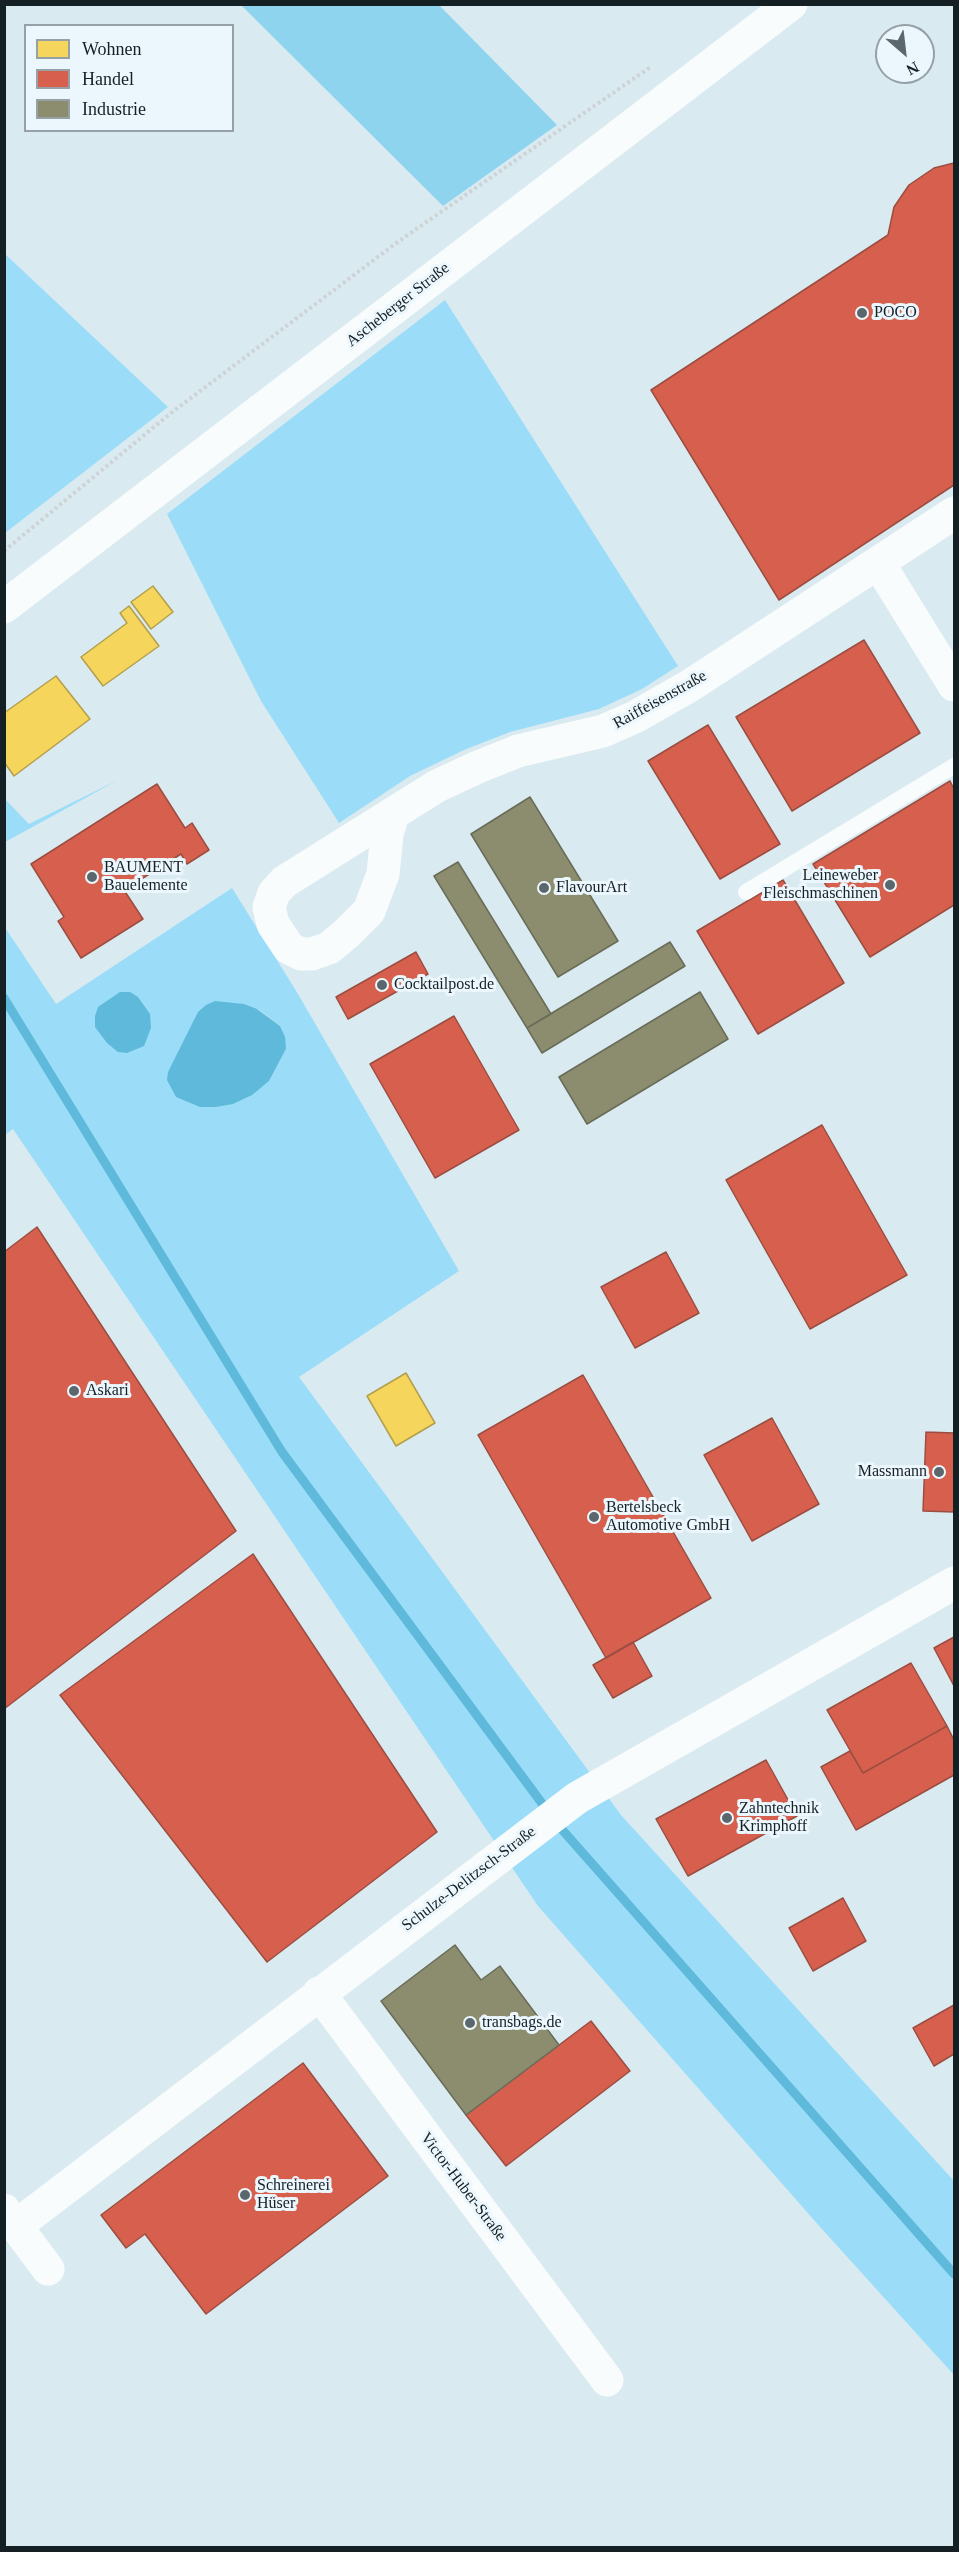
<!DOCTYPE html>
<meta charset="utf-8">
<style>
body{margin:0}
#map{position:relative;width:959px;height:2552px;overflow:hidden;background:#daeaf1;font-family:Georgia,serif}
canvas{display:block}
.frame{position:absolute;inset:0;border:6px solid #152025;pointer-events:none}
.legend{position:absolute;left:24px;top:24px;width:210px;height:108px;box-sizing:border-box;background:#ebf7fd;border:2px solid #95a1a7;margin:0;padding:8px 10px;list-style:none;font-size:18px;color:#152025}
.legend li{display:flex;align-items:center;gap:12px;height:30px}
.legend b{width:30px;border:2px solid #95a1a7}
.north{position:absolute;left:875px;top:24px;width:60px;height:60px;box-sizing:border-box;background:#ebf7fd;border:2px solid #95a1a7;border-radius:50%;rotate:152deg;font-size:16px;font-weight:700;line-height:24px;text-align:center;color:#152025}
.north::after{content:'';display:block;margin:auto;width:21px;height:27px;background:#5a676c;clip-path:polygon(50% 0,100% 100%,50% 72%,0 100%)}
</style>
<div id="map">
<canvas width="959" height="2552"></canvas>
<div class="frame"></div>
<ul class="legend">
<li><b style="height:16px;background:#f6d55c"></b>Wohnen</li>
<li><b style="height:16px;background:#d6604d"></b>Handel</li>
<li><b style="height:16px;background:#8c8c6e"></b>Industrie</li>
</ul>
<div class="north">N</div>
</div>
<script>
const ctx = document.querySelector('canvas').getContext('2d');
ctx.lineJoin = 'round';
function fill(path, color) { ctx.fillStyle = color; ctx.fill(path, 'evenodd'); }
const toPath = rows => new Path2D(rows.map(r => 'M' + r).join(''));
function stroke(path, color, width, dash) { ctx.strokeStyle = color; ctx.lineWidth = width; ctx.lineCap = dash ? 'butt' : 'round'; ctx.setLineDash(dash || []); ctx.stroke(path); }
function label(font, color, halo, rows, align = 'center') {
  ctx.font = font + ' Georgia,serif'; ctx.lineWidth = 6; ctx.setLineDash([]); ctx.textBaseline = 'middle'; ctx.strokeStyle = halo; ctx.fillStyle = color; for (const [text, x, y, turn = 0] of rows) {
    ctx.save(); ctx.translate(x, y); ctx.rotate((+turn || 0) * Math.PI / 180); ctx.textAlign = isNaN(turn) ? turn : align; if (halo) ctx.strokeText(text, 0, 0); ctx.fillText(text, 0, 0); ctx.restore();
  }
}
fill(toPath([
 [5,254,168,407,5,533,4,533],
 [445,300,678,666,642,689,599,709,510,732,464,750,410,776,339,823,261,701,167,514],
 [118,780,69,807,5,842,5,799,29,824],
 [232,888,295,989,459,1271,299,1377,621,1815,954,2181,954,2375,821,2228,538,1906,13,1129,5,1135,4,926,56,1004],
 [258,1009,280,1026,286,1049,269,1081,168,1072,173,1064]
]), '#9bddf8');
fill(toPath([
 [241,5,439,5,557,125,443,206]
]), '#8ed4ef');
fill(toPath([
 [120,992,130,992,138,997,150,1014,151,1028,144,1046,127,1053,118,1052,107,1043,95,1027,95,1016,98,1007],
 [215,1001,244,1004,257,1009,280,1026,285,1037,286,1049,269,1081,252,1095,233,1104,216,1107,200,1107,176,1097,167,1080,168,1072,198,1012,206,1005]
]), '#5eb9da');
const homes = toPath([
 [153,586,173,612,151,629,131,602,153,586],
 [129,606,159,646,103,686,81,657,127,623,120,613,129,606],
 [56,676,90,719,14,776,4,762,4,713,56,676],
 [406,1373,435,1423,396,1446,367,1396,406,1373]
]);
fill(homes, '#f6d55c');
stroke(homes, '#b29f4c', 1.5);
const shops = toPath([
 [954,163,954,485,779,600,651,390,888,235,894,207,909,185,934,168,954,163],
 [864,640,920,733,792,811,736,717,864,640],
 [708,725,780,844,720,879,648,761,708,725],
 [950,781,954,789,954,905,870,957,813,864,950,781],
 [157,784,185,828,192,823,209,850,187,864,181,854,124,890,143,919,81,958,58,921,64,917,31,864,157,784],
 [783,880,844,983,758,1034,697,931,783,880],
 [416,952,428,974,348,1019,336,997,416,952],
 [454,1016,519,1130,435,1178,370,1064,454,1016],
 [822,1125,907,1275,810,1329,726,1180,822,1125],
 [37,1227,236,1531,4,1709,4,1252,37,1227],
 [666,1252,699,1313,635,1348,601,1287,666,1252],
 [583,1375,711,1598,606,1658,478,1435,583,1375],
 [772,1418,819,1504,752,1541,704,1455,772,1418],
 [926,1432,954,1433,954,1512,923,1511,926,1432],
 [253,1554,437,1832,267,1962,60,1695,253,1554],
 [954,1637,954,1686,934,1648,954,1637],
 [633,1642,652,1676,613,1698,593,1665,633,1642],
 [911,1663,947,1726,863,1773,827,1710,911,1663],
 [947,1726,954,1740,954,1775,856,1830,821,1767,850,1751,863,1773,947,1726],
 [766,1760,797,1816,688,1876,656,1819,766,1760],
 [843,1898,866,1941,813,1971,789,1928,843,1898],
 [954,2005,954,2054,934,2066,913,2028,954,2005],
 [591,2021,630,2071,506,2166,466,2115,591,2021],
 [303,2063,388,2176,206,2314,145,2234,126,2248,101,2215,303,2063]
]);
fill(shops, '#d6604d');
stroke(shops, '#9c4d41', 1.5);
const industry = toPath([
 [530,797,618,941,558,977,471,834,530,797],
 [458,862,551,1014,527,1028,434,876,458,862],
 [670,942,685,966,542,1053,527,1028,670,942],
 [700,992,728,1039,587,1124,559,1077,700,992],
 [455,1945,481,1980,500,1966,559,2045,466,2115,381,2001,455,1945]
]);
fill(industry, '#8c8c6e');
stroke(industry, '#686c58', 1.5);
stroke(toPath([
 [4,998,282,1452,558,1825,954,2274]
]), '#5eb9da', 9);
stroke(toPath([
 [4,551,171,413,399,241,652,66]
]), '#ced3d5', 4, [3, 3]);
stroke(toPath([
 [746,892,954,766]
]), '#f9fcfd', 16);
stroke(toPath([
 [879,564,954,685],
 [393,814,387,834,383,874,369,911,346,934,329,948,312,954,301,954,289,948,273,924,269,907,274,893,284,882,322,858,437,786,478,767,518,751,603,731,635,717,691,685,954,513],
 [319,1993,607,2380],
 [4,2210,48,2269],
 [16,2226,577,1798,954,1583]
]), '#f9fcfd', 33);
stroke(toPath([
 [4,607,791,4]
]), '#f9fcfd', 33);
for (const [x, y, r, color] of [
 [862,313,6,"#5a676c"],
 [92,877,6,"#5a676c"],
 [890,885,6,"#5a676c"],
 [544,888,6,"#5a676c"],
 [382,985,6,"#5a676c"],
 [74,1391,6,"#5a676c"],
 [939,1472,6,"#5a676c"],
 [594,1517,6,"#5a676c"],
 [727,1818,6,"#5a676c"],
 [470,2023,6,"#5a676c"],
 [245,2195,6,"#5a676c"]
]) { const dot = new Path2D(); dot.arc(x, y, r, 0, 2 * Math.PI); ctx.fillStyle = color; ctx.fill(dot); stroke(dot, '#ebf7fd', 2); }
label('16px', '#152025', '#ebf7fd', [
 ["Ascheberger Straße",398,305,-38],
 ["Raiffeisenstraße",660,700,-29],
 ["Schulze-Delitzsch-Straße",469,1879,-37],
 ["Victor-Huber-Straße",463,2187,53]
]);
label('16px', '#152025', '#ebf7fd', [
 ["POCO",874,313],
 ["BAUMENT",104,868],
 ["Bauelemente",104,886],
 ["Leineweber",878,876,"right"],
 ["Fleischmaschinen",878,894,"right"],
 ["FlavourArt",556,888],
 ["Cocktailpost.de",394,985],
 ["Askari",86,1391],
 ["Massmann",927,1472,"right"],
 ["Bertelsbeck",606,1508],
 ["Automotive GmbH",606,1526],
 ["Zahntechnik",739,1809],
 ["Krimphoff",739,1827],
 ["transbags.de",482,2023],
 ["Schreinerei",257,2186],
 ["Hüser",257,2204]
], 'left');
</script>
